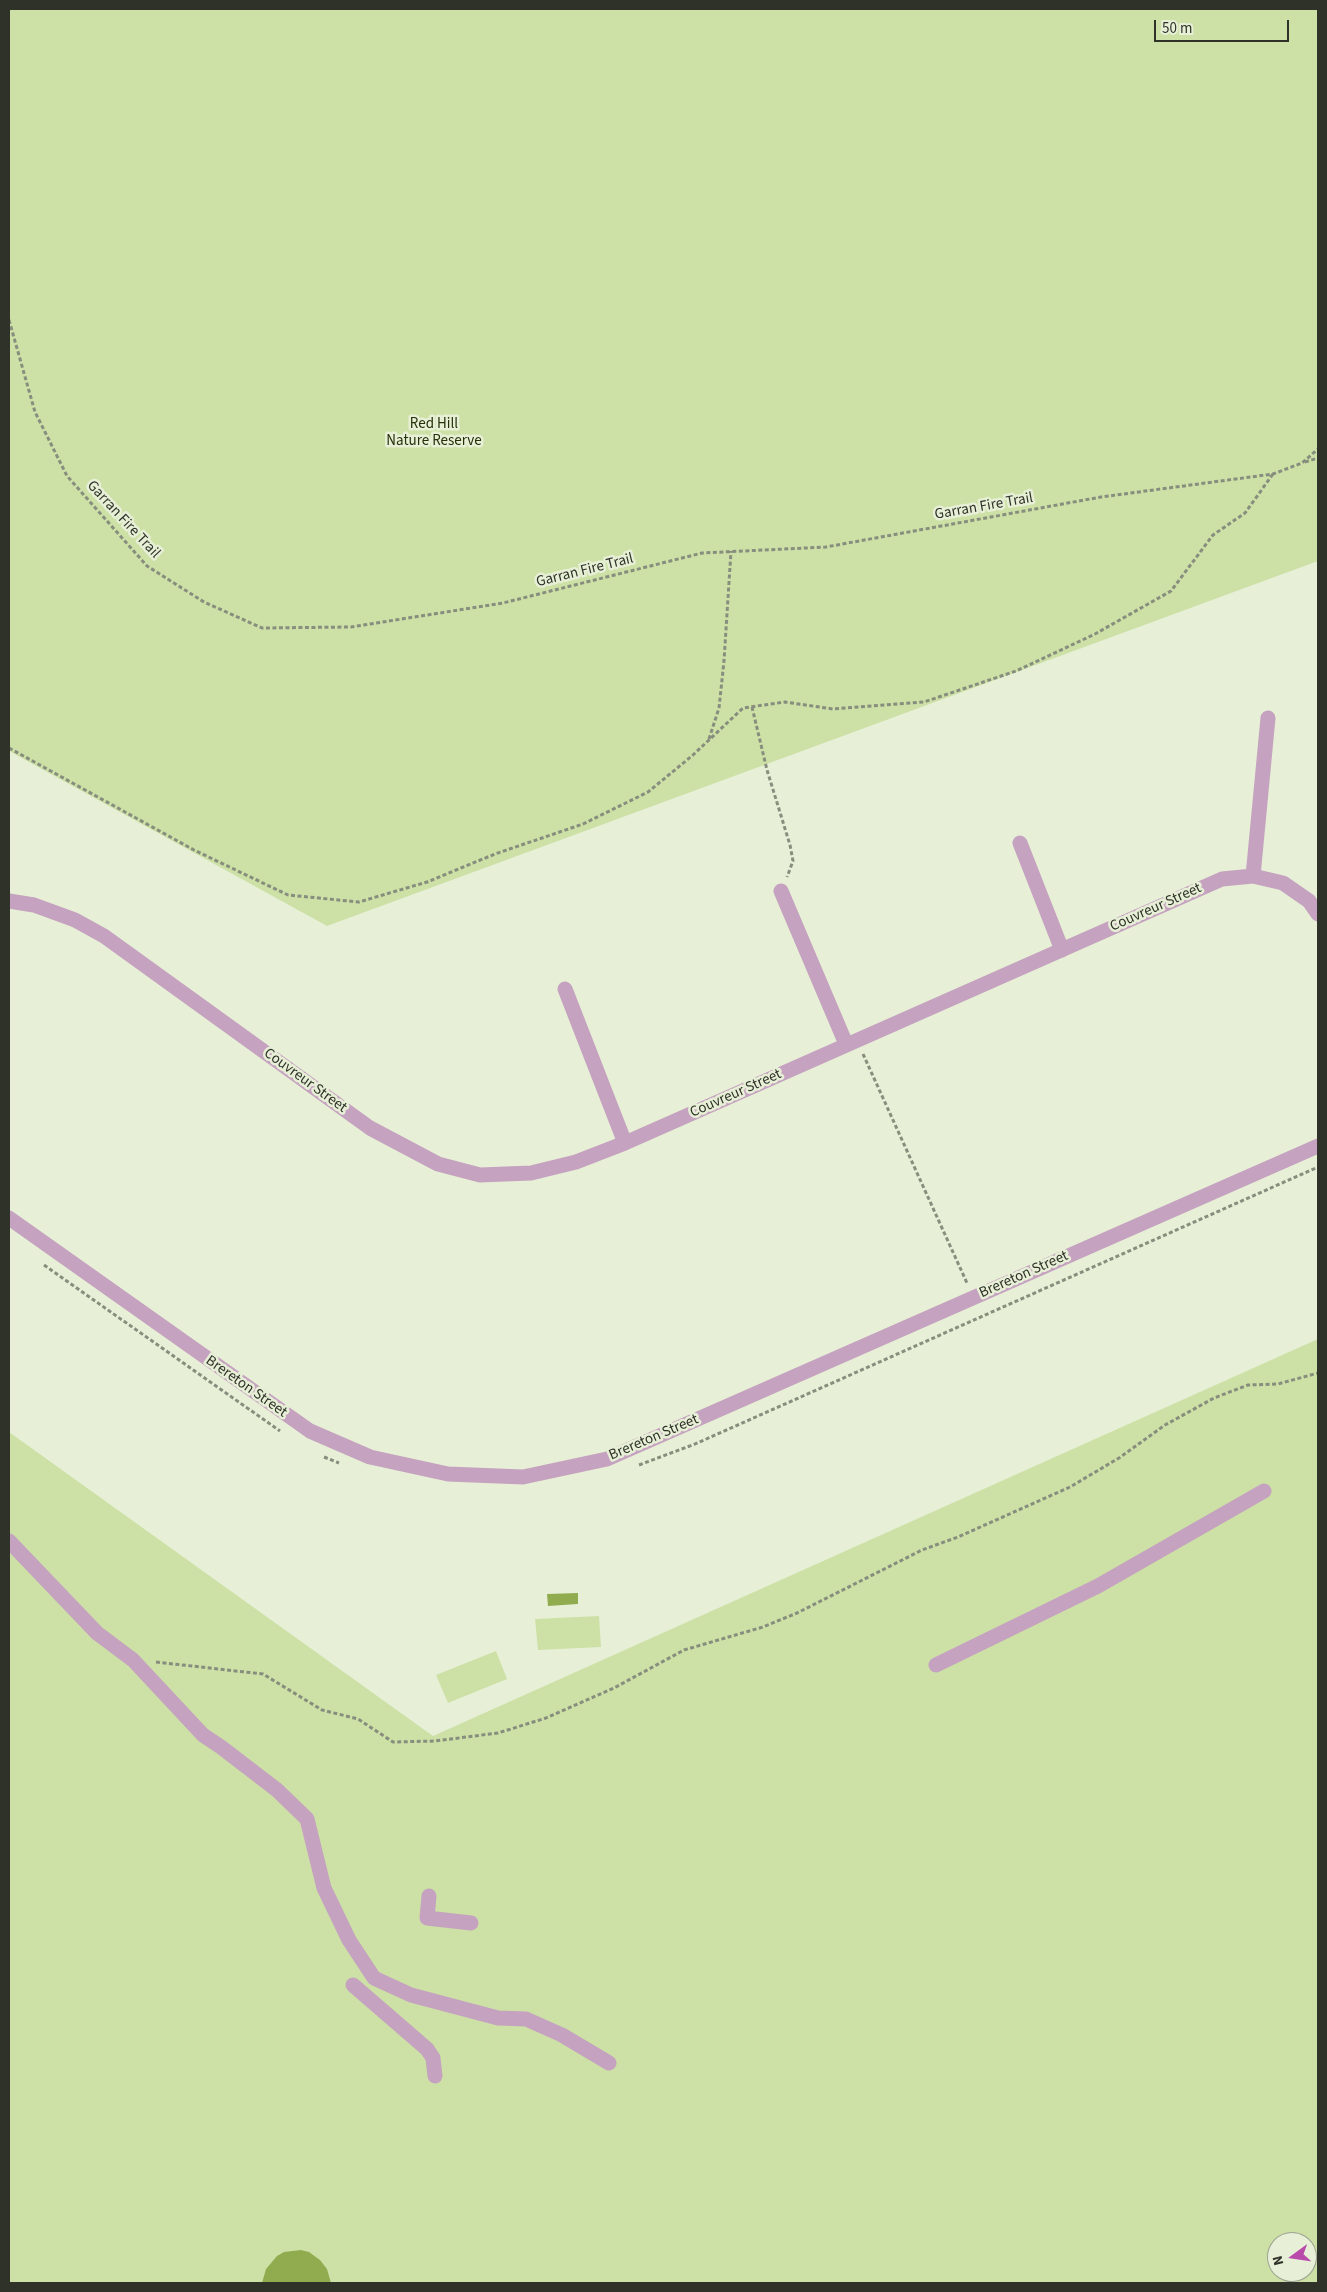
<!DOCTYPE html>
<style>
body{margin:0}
#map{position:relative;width:1327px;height:2292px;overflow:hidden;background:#e7f0d7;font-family:"Source Sans 3",sans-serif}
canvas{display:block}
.frame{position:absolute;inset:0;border:10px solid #2e3228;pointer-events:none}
.north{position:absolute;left:1267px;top:2232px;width:50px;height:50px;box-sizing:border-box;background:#e7f0d7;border:1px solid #9da491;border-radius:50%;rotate:256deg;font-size:14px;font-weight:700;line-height:20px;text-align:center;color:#2e3228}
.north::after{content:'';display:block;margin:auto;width:18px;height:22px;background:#b94cab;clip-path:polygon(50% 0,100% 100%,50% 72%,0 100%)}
.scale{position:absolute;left:1154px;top:20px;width:135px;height:22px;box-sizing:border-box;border:2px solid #2e3228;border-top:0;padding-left:6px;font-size:15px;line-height:18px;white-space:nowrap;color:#2e3228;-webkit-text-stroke:4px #e7f0d7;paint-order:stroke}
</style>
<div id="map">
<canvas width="1327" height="2292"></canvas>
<div class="frame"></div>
<div class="north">N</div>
<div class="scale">50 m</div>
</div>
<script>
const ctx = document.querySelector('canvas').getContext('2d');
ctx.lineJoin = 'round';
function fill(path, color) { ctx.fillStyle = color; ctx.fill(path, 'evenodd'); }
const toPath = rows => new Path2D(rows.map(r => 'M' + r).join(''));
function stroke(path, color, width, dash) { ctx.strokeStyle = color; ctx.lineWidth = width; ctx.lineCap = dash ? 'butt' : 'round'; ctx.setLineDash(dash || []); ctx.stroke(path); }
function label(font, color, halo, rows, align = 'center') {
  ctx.font = font + ' "Source Sans 3",sans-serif'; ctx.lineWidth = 5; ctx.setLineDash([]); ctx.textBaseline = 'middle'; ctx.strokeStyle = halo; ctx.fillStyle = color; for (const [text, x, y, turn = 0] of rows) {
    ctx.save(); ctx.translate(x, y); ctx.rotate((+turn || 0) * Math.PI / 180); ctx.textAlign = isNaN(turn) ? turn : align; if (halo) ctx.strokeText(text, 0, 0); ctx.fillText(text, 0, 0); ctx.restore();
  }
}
fill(toPath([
 [9,9,1318,9,1318,561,327,926,9,751],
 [1318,1339,1318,2283,9,2283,9,1432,433,1736],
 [1277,2242,1307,2242,1307,2272,1277,2272],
 [599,1616,601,1647,538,1650,535,1619],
 [496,1651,507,1679,448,1703,436,1675]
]), '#cde1a7');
fill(toPath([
 [578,1593,578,1604,548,1606,547,1594],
 [301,2250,309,2252,320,2260,327,2269,331,2283,262,2283,266,2269,277,2256,284,2252]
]), '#90ac4f');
stroke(toPath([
 [9,320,35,412,67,476,147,566,204,602,262,628,351,627,503,603,702,553,826,547,1101,497,1273,474,1302,463,1318,449],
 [1305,462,1318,458],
 [752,707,767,770,790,845,793,861,787,877],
 [709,739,719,708,724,661,731,551],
 [9,748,194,850,288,895,359,902,427,882,495,854,583,824,648,792,693,755,743,708,785,702,833,709,924,702,1016,671,1095,634,1171,591,1213,535,1245,513,1273,474],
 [863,1054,967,1283],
 [44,1265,280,1431],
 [324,1457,339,1463],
 [639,1465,695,1444,1318,1167],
 [156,1662,263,1674,322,1710,358,1719,393,1742,435,1741,498,1733,546,1718,614,1688,684,1650,763,1627,797,1613,922,1550,958,1537,1070,1487,1119,1458,1165,1425,1214,1398,1248,1385,1278,1384,1318,1373]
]), '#888e7d', 3, [4, 2.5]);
stroke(toPath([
 [1020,843,1062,950],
 [1253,876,1268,718],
 [781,891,846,1044],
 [9,901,34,905,75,920,104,936,370,1128,438,1164,480,1175,531,1173,576,1162,625,1143,1222,879,1253,876,1283,883,1309,901,1318,914],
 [565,989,625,1143],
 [9,1218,310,1431,370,1457,448,1474,523,1477,607,1459,1318,1146],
 [9,1541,97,1633,133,1660,203,1735,221,1747,277,1790,307,1819,324,1888,349,1940,374,1978,411,1995,498,2018,526,2019,562,2035,609,2063],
 [936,1665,1098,1586,1264,1491],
 [429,1896,427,1918,471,1923],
 [353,1985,427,2049,433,2058,435,2076]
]), '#c5a2bf', 15);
label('15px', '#263109', '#e7f0d7', [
 ["Red Hill",434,425],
 ["Nature Reserve",434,442]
]);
label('15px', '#2e3228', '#e7f0d7', [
 ["Garran Fire Trail",984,507,-10],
 ["Garran Fire Trail",123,520,47],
 ["Garran Fire Trail",585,571,-14],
 ["Couvreur Street",1156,908,-24],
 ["Couvreur Street",305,1081,36],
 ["Couvreur Street",736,1094,-24],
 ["Brereton Street",1024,1275,-24],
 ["Brereton Street",246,1387,35],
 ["Brereton Street",654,1438,-23]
]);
</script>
